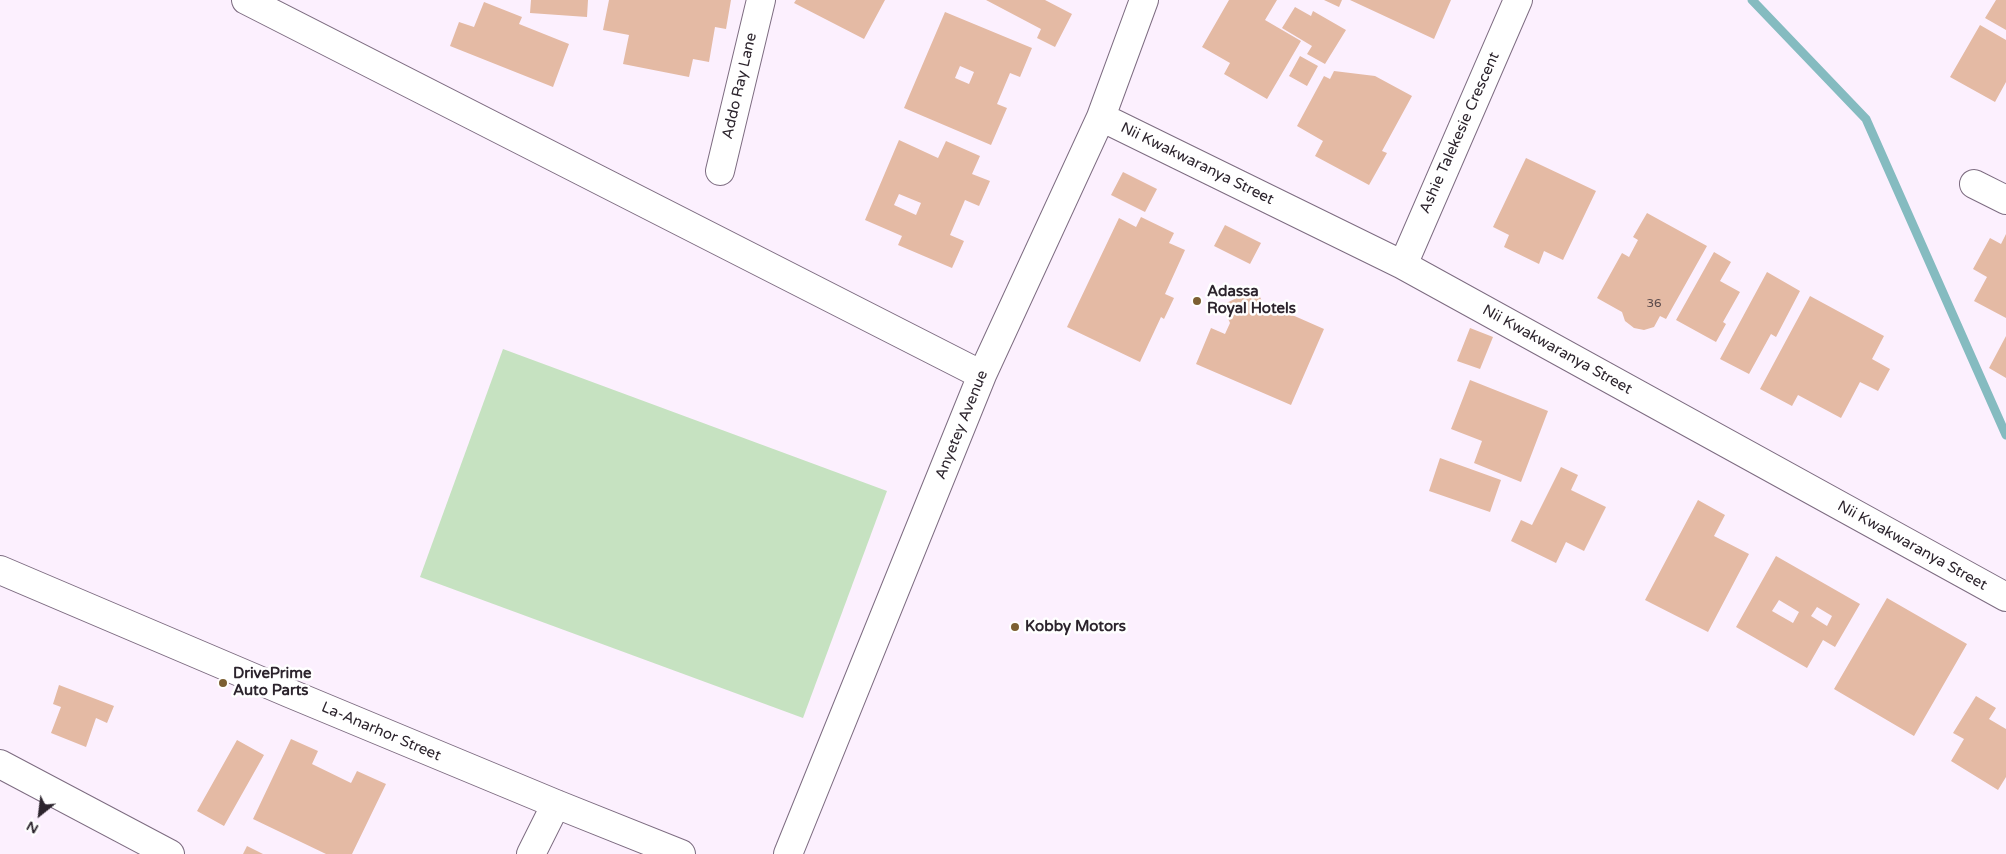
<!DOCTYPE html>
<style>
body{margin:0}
#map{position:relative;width:2006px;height:854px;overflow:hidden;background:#fcf0fe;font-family:"Varela Round",sans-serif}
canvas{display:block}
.north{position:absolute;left:15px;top:789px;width:50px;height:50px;-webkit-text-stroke:4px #fff;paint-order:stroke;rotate:209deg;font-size:14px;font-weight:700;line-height:20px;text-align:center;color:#2c242d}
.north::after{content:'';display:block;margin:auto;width:18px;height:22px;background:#2c242d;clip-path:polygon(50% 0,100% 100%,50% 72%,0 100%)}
</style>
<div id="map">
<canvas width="2006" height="854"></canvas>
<div class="north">N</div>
</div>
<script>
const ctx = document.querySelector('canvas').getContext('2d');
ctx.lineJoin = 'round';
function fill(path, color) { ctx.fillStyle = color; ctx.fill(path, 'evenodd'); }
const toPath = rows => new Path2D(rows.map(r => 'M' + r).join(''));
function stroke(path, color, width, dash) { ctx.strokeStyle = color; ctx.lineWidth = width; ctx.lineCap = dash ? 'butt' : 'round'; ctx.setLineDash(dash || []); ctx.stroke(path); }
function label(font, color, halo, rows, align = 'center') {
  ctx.font = font + ' "Varela Round",sans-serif'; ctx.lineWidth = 5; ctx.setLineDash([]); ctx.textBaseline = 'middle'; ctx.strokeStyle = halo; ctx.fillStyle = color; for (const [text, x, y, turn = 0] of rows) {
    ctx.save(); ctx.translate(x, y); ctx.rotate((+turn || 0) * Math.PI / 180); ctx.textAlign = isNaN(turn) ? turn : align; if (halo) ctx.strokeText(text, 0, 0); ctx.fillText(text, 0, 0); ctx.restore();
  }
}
fill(toPath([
 [503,349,887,491,803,718,420,577]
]), '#c6e2c1');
stroke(toPath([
 [1752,0,1866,119,2006,435]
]), '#85bbc0', 9);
fill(toPath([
 [531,0,588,0,587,17,530,13],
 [609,0,731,0,726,29,715,27,709,62,693,59,689,77,623,64,629,35,603,30],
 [796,0,885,0,864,39,794,3],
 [986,0,1045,0,1072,14,1055,47,1037,38,1041,29],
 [1229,0,1277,0,1265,20,1301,41,1267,99,1224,74,1230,63,1202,47],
 [1324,0,1342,0,1339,7],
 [1350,0,1451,0,1434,39],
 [1996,0,2006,0,2006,30,1985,18],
 [484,2,522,17,519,24,569,44,553,87,450,46,459,22,474,27],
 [1295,7,1311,16,1313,11,1346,30,1325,64,1307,54,1312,46,1282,28],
 [945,12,1032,48,1020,77,1010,73,997,104,1007,108,991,145,904,108],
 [960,66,974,72,969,84,955,78],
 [1980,25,2006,40,2006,82,1995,102,1950,77],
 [1300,56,1318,66,1307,86,1289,76],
 [1334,71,1375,76,1412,96,1382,151,1387,153,1369,185,1315,156,1323,141,1297,126,1324,76,1330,79],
 [899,140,938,158,946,141,980,156,972,174,990,181,979,206,965,200,950,235,964,241,952,268,898,245,902,236,865,220],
 [899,194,921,203,916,215,894,205],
 [1526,158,1596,191,1563,260,1544,251,1539,264,1504,247,1509,235,1493,227],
 [1123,172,1157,189,1145,212,1111,195],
 [1647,213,1707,246,1666,319,1660,316,1654,327,1644,330,1634,328,1625,321,1622,312,1597,298,1622,253,1629,257,1638,240,1633,237],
 [1141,217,1174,233,1169,243,1185,250,1165,294,1174,298,1164,319,1161,317,1140,362,1067,327,1119,218,1136,227],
 [1225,225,1261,243,1250,264,1214,246],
 [2006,234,2006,318,1974,301,1987,277,1973,269,1990,238,2001,244],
 [1714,252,1731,262,1720,281,1740,292,1723,322,1726,324,1716,342,1676,320],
 [1767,272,1800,291,1776,337,1771,334,1749,374,1720,359],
 [1256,289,1264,305,1265,303,1324,329,1291,405,1196,364,1211,328,1225,334,1230,323,1222,305],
 [1810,296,1884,336,1872,359,1890,369,1878,391,1860,382,1841,418,1798,395,1792,406,1760,389],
 [1470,328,1493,337,1480,369,1457,361],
 [2006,336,2006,378,1989,368],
 [1470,380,1548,411,1521,482,1474,463,1482,441,1451,429],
 [1440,458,1501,480,1490,512,1429,491],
 [1561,467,1578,475,1571,490,1606,507,1584,551,1566,542,1556,563,1511,541,1521,520,1532,525],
 [1698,500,1725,515,1714,536,1749,554,1708,632,1645,600],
 [1776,556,1860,604,1835,647,1823,640,1807,668,1736,627],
 [1779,600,1799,612,1793,623,1772,611],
 [1817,607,1832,616,1827,626,1811,616],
 [1887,598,1967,644,1914,736,1834,689],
 [59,685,114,706,107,723,96,718,86,747,51,733,61,707,53,704],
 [1976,696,1996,708,1989,719,2006,729,2006,777,1998,790,1951,761,1964,739,1953,733],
 [291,739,318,751,312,764,351,783,357,771,386,784,352,854,326,854,253,819],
 [237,740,264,755,224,826,197,811],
 [247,846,263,854,243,854]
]), '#e4baa4');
const minor = toPath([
 [246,0,982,375],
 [1101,117,1403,265,2006,597],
 [720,171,761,0],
 [1974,184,2006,200],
 [1403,265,1518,0],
 [0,570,289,693,556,804,681,854],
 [0,764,170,854],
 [531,854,556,804],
 [788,854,982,375,1101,117,1144,0]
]);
stroke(minor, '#7d6c81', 30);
stroke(minor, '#fff', 28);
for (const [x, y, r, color] of [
 [1197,301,5,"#7c5f32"],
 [1015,627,5,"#7c5f32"],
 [223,683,5,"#7c5f32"]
]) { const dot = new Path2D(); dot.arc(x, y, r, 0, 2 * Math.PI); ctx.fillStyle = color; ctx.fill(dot); stroke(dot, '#fff', 2); }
label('12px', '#5a4a4b', null, [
 ["36",1654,304]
]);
label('15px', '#2c242d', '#fff', [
 ["Addo Ray Lane",740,86,-77],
 ["Ashie Talekesie Crescent",1460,133,-66],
 ["Nii Kwakwaranya Street",1197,164,26],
 ["Nii Kwakwaranya Street",1557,350,29],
 ["Anyetey Avenue",962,425,-68],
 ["Nii Kwakwaranya Street",1912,546,29],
 ["La-Anarhor Street",381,732,23]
]);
label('bold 15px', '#2c242d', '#fff', [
 ["Adassa",1207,292],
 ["Royal Hotels",1207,309],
 ["Kobby Motors",1025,627],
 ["DrivePrime",233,674],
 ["Auto Parts",233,691]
], 'left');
</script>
